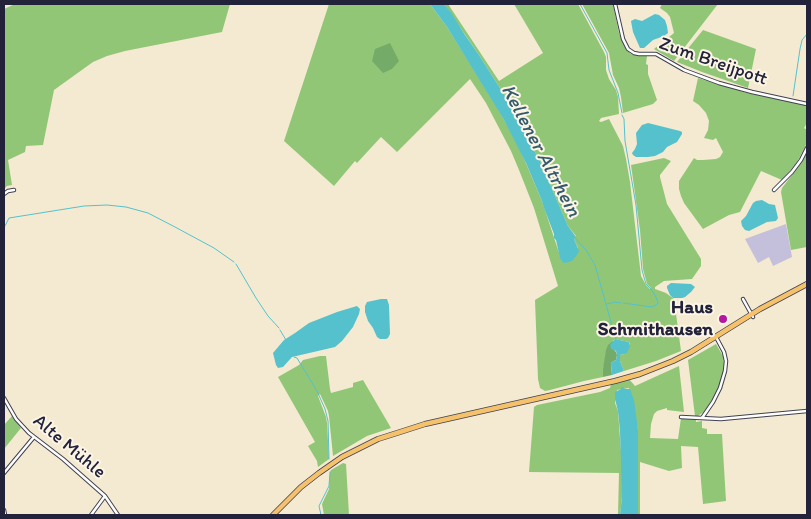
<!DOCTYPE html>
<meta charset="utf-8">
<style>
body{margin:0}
#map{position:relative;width:811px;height:519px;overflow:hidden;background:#f3ead1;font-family:Itim,sans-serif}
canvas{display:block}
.frame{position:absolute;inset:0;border:5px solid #22223b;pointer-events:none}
</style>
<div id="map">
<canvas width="811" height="519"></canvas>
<div class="frame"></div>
</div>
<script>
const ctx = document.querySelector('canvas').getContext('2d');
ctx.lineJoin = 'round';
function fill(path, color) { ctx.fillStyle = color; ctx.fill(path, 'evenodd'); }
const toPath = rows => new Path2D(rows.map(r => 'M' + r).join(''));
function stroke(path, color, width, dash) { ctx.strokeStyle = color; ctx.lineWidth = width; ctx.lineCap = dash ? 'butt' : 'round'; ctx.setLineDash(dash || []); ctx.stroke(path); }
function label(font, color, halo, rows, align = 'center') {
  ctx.font = font + ' Itim,sans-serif'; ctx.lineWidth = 4; ctx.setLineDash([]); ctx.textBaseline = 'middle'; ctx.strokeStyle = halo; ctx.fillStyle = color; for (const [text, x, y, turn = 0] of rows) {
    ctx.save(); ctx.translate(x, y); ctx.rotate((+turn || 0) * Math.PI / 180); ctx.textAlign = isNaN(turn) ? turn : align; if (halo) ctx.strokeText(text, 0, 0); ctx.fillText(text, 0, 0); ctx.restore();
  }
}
fill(toPath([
 [786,224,792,257,773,266,769,257,758,263,745,239]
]), '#c4c0db');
fill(toPath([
 [15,4,230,4,222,32,125,51,107,56,93,62,54,90,43,145,26,146,25,152,8,160,12,185,7,186,4,189,4,9],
 [329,4,430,4,447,27,496,105,519,147,542,201,562,262,578,248,574,239,576,236,568,226,541,163,529,141,522,123,479,55,444,4,448,4,499,81,543,53,514,4,578,4,604,52,606,57,606,70,609,79,616,90,618,97,619,114,601,118,599,121,601,122,609,119,623,146,626,159,630,182,641,276,646,285,650,289,651,288,647,284,643,269,640,230,631,165,664,158,671,161,660,175,660,177,667,204,701,259,701,266,692,279,664,281,655,287,655,289,666,293,674,299,681,351,656,361,624,371,620,361,620,355,624,354,630,344,629,342,615,339,613,341,603,369,603,377,584,381,550,390,545,391,540,388,538,379,535,300,558,286,534,208,519,170,511,151,486,103,470,79,397,152,381,137,357,163,355,161,334,186,284,141],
 [582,4,613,4,619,33,626,49,631,54,635,55,647,56,646,64,648,65,648,74,657,100,653,104,623,113,621,97,619,88,613,75,609,53],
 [662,4,718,4,674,61,654,49,674,33,670,17,667,13,660,8],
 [703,30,756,49,748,88,702,72,677,62],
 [698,78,747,93,807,105,807,123,804,128,807,130,807,143,796,164,782,180,761,171,740,212,729,215,703,229,684,203,681,196,679,189,679,181,694,158,697,160,703,160,716,159,720,157,723,152,716,138,713,140,704,138,708,130,709,121,706,113,699,105,693,101],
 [806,153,807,153,807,247,791,250,781,192,782,188,795,171],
 [716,344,723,356,724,363,723,376,718,390,705,411,698,416,695,416,688,360],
 [320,356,326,356,330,389,331,393,353,387,353,383,363,380,391,428,367,436,333,456,329,416,328,411,320,394,318,396,326,417,327,423,329,459,318,467,317,461,308,446,315,442,278,377,299,365,303,360],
 [679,366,684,412,667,410,667,408,657,411,654,414,651,424,650,438,678,439,681,418,687,418,696,419,696,422,702,421,702,428,707,429,707,434,722,434,726,501,703,504,698,447,681,446,682,468,669,471,640,462,640,515,638,515,638,430,629,388,617,390,615,403,618,411,622,465,622,497,620,515,618,515,619,473,529,472,534,407,537,405,600,392,610,388,611,384,629,379,635,386],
 [12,416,21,428,4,449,4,425],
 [343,463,346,464,349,515,324,515,322,504,329,489,330,472,331,470]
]), '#92c677');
fill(toPath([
 [390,43,399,61,392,69,383,73,372,61,375,49],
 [613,341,614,350,616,352,617,355,616,360,612,362,611,364,612,375,603,377,603,369,606,350,608,345]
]), '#75ab68');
fill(toPath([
 [430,4,444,4,452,14,465,35,479,55,522,123,529,141,541,163,568,226,576,237,574,239,579,251,577,255,572,261,565,263,562,262,560,258,556,240,554,238,554,234,544,208,542,201,526,163,503,118,447,27],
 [655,14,659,15,665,20,667,26,668,33,664,36,653,40,644,48,640,48,633,32,631,21,635,19,642,21],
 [648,123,680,131,682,132,682,134,677,142,667,147,663,152,655,156,648,157,636,157,633,155,632,153,635,149,637,144,636,133,642,125],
 [762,200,769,204,775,205,778,218,776,221,767,222,749,231,745,230,742,226,741,221,746,216,753,203,756,201],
 [671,283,691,284,695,287,691,292,685,297,682,298,673,298,670,295,667,288,667,286],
 [381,299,387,299,389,305,390,334,388,338,386,339,380,339,377,337,373,328,368,321,365,312,365,306,367,302],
 [357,306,360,309,359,314,353,327,342,341,335,347,292,357,283,367,278,368,276,365,273,353,284,340,295,333,309,323,337,312],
 [615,339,629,342,630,346,627,353,620,355,620,361,624,371,612,375,611,364,612,362,616,360,617,355,616,351,611,349,610,345],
 [621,387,623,387,625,389,630,389,634,400,638,430,638,515,620,515,622,497,620,431,618,411,615,399,615,392,621,389]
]), '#54c1cc');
stroke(toPath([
 [580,4,607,53,609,70,618,93,622,113],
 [793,96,800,49,802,40,807,34],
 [622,115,624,119,625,141,636,205,642,270,646,284,651,289,656,297,658,303,656,305,652,307,623,303],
 [5,226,9,218,84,206,107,205,126,207,148,213,175,227,214,248,234,262],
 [574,237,586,250,595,265,616,340],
 [236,264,256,298,268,316,279,328],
 [607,304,615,302,621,303],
 [280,330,286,340],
 [294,357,297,358,317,391,325,409,328,421,329,459],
 [321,515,319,506,329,486,330,472]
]), '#54c1cc', 1);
const minor = toPath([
 [615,4,623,39,628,49,634,53,639,54,656,54,684,70,719,83,752,92,807,104],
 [774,190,792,172,801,160,807,148],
 [4,194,8,191,14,190],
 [743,299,753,317],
 [4,398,16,419,29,433,63,459,105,496,118,515],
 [681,417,721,419,807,411],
 [702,418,713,402,720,388,725,371,726,361,724,352,716,337],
 [4,473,34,437],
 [4,510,5,515],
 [91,515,105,496]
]);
const primary = toPath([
 [273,515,301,487,319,473,342,457,378,439,397,433,425,424,615,381,640,374,673,361,691,352,760,309,807,284]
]);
stroke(minor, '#414052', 4.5);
stroke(primary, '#414052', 6);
stroke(minor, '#fff', 2.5);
stroke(primary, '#f5c16b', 4.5);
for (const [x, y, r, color] of [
 [723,319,5,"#b5179e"]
]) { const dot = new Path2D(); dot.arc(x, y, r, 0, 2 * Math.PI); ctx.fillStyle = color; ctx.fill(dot); stroke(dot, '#fcf5e5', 2); }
label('19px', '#22223b', '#fcf5e5', [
 ["Zum Breijpott",713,62,19],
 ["Alte Mühle",69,447,40]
]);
label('bold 19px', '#22223b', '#fcf5e5', [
 ["Haus",713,308],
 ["Schmithausen",713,330]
], 'right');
label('italic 20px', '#345a6e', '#fcf5e5', [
 ["Kellener Altrhein",540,151,62]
]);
</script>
